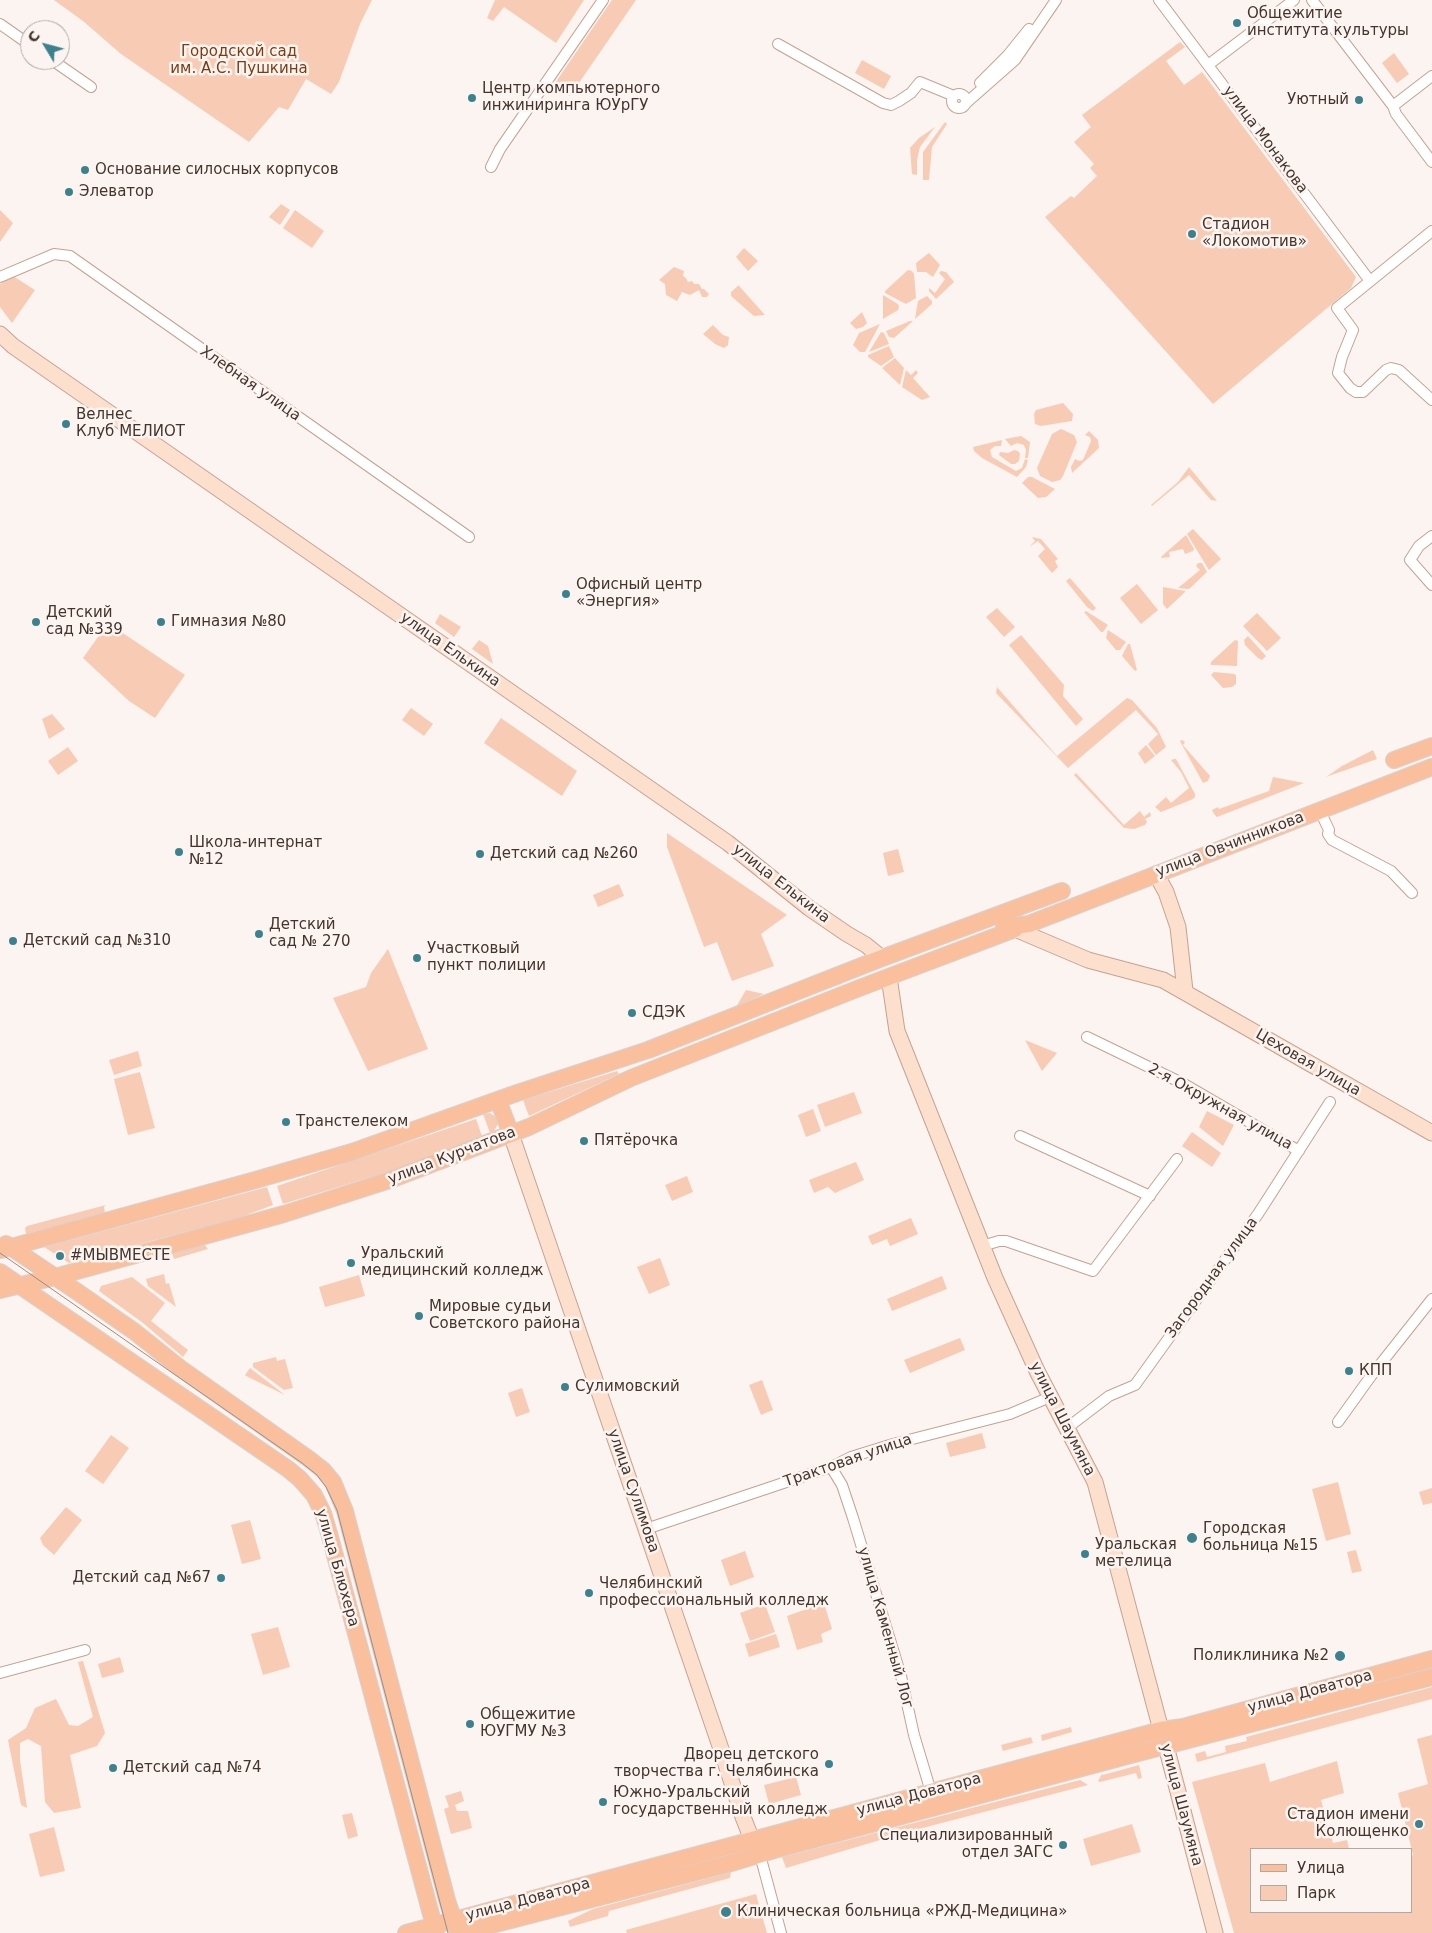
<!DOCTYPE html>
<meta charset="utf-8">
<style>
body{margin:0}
#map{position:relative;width:1432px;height:1933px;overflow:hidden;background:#fcf4f0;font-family:"DejaVu Sans",sans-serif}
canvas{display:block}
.legend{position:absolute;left:1250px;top:1848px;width:162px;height:65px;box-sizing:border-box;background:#fcf4f0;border:1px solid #b2a8a2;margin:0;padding:6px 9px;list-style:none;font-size:15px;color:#43352d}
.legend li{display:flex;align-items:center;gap:10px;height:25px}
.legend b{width:25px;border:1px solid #b2a8a2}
.north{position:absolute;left:20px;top:20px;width:50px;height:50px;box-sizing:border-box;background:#fcf4f0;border:1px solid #b2a8a2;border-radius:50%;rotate:307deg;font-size:14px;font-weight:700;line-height:20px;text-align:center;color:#43352d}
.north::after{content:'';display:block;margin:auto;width:18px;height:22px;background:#3c828e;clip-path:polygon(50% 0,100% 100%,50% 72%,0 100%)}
</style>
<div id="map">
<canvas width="1432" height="1933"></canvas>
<ul class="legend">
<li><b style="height:6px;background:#fabf9d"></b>Улица</li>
<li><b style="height:14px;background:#f8cbb4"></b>Парк</li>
</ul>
<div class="north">С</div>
</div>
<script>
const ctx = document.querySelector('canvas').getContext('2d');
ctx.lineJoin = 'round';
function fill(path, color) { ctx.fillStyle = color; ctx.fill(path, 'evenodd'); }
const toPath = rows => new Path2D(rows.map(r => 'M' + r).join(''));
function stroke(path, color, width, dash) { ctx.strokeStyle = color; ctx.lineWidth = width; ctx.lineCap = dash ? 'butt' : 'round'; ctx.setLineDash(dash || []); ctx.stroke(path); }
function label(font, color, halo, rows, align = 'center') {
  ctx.font = font + ' "DejaVu Sans",sans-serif'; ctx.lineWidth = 5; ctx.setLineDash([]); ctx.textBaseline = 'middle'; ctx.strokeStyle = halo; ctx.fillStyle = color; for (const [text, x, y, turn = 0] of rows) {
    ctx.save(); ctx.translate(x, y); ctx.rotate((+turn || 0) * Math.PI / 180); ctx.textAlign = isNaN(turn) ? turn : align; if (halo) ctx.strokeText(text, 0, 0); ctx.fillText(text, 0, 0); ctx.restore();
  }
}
fill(toPath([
 [54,0,372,0,360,24,339,82,331,94,306,79,288,110,279,107,249,142,121,54,83,21],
 [495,0,584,0,556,43,504,7,493,21,487,18],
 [612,0,636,0,570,96,553,86],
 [1180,42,1185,47,1166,61,1184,85,1202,72,1356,277,1351,288,1213,404,1045,217,1071,196,1074,198,1097,176,1090,168,1094,164,1074,142,1091,127,1082,115],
 [1394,53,1409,74,1397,83,1382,63],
 [862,60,891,76,884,89,855,73],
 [945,122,947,124,932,147,929,180,923,180,923,152],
 [935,127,920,147,917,160,917,175,912,174,910,148,919,138],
 [281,204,290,210,280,225,269,217],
 [0,210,13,223,0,242],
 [295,210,324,231,312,248,283,228],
 [744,248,758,261,748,271,736,257],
 [929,253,940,265,933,277,926,272,917,272,916,263],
 [674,267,684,271,683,276,686,278,688,282,692,281,694,284,699,284,702,289,704,289,709,294,707,297,702,297,699,290,690,295,682,292,677,301,666,295,665,284,659,280],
 [908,270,912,271,914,274,916,298,906,304,885,293,885,291],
 [941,271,946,272,954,282,936,299,929,291,929,288,935,293,945,279,939,273],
 [13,276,35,290,12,323,0,307,0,284],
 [739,285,740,287,765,315,754,316,731,296,731,292],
 [883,295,898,304,899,307,898,310,883,319],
 [927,296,932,301,932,304,915,319,918,301],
 [862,312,867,323,863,327,856,329,850,323],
 [910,321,913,321,894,338,889,337,886,331],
 [880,324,865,352,860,352,853,345,859,333],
 [713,325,723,335,729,337,728,345,724,348,715,344,703,334],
 [881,332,884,333,889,344,869,352],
 [889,346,894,357,881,366,868,357,868,355],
 [895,358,904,368,900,385,882,368],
 [906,370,911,375,916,370,918,373,913,378,930,397,922,400,902,387],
 [1063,403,1073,414,1072,421,1041,426,1035,424,1034,414,1036,410],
 [1061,429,1074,435,1077,442,1063,476,1060,480,1052,482,1040,476,1037,468,1052,434],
 [1089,431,1098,440,1099,448,1072,473,1071,467,1075,459,1079,461,1083,460,1091,441,1090,437,1085,435],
 [1021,436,1030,442,1028,458,1025,458,1026,450,1024,445,1017,443,1011,446,1005,439],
 [1002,440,1001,446,995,446,990,450,992,457,1016,471,1022,468,1025,459,1028,460,1026,467,1017,477,982,458,974,451,973,447],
 [1014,450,1018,451,1020,454,1019,461,1015,464,1011,464,999,455,1000,452,1008,453],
 [1189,467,1217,501,1211,500,1189,475,1152,506,1151,505,1178,482],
 [1028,477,1032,477,1055,489,1046,497,1038,498,1022,483],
 [1193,529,1221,559,1209,570,1187,534],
 [1186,535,1194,549,1193,551,1185,554,1183,549,1169,552,1170,557,1161,558,1162,556],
 [1032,537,1041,539,1058,559,1055,561,1058,567,1052,573,1038,556,1045,549,1038,541,1029,547,1035,541],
 [1198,563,1202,563,1207,572,1189,589,1178,588,1200,570,1196,566],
 [1070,578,1096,608,1093,611,1087,607,1066,581],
 [1137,584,1158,610,1141,624,1120,598],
 [1163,587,1185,591,1185,592,1167,609,1163,604],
 [997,608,1015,627,1004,637,986,617],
 [1086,611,1108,625,1103,632,1101,632,1084,612],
 [1257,613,1281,638,1267,651,1243,626],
 [440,614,461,627,454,637,435,623],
 [108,623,185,675,155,718,129,701,83,658],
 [1108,630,1126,642,1120,650,1116,650,1106,638],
 [1021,635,1064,685,1063,696,1083,719,1076,726,1009,645],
 [1248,636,1266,656,1262,660,1258,658,1245,645,1244,640],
 [479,640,488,646,493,664,472,649],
 [1235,640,1238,641,1237,666,1211,665,1211,662],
 [1128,644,1130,644,1137,670,1135,671,1122,656],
 [1214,672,1235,674,1236,676,1236,684,1232,687,1223,688,1211,675],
 [997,687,1057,756,1127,698,1132,700,1157,728,1166,747,1156,755,1148,744,1158,734,1136,710,1068,768,996,693],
 [411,708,433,724,424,736,402,720],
 [52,714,65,729,49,739,42,719],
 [501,718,577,771,562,796,484,743],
 [1182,740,1185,742,1183,745,1210,776,1208,781,1203,783,1180,741],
 [1146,745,1155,756,1145,764,1138,753],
 [68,747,78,761,58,775,48,761],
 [1373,750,1377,759,1326,777,1342,766],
 [1174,759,1176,759,1195,794,1195,797,1193,799,1161,812,1155,807,1166,797,1171,803,1189,788,1181,772,1171,760],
 [1076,773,1124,825,1140,811,1144,817,1150,812,1151,816,1145,819,1147,822,1145,825,1134,829,1124,828,1074,775],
 [1273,777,1304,783,1217,817,1214,814,1212,810,1218,807,1219,809,1269,791],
 [667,833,787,915,761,934,774,966,732,981,717,942,704,947,667,847],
 [898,849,904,872,888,876,883,853],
 [619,884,624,896,598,907,593,895],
 [388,949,428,1049,368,1071,333,998,366,987,371,973],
 [746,990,764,994,736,1007],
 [1025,1040,1057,1053,1042,1071],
 [138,1051,142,1066,114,1075,109,1060],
 [617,1071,619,1074,529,1116,523,1100],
 [140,1072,155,1128,128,1135,114,1079],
 [854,1092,862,1113,825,1127,817,1105],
 [813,1109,821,1131,806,1137,798,1115],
 [1207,1111,1234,1125,1223,1146,1199,1127],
 [490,1113,496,1117,498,1124,494,1131,490,1133,483,1114],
 [476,1119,482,1136,397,1169,283,1204,277,1186],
 [1192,1132,1221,1153,1212,1167,1182,1146],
 [856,1162,864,1180,835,1193,828,1187,814,1193,809,1180],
 [687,1176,693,1192,672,1201,665,1185],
 [267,1187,273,1205,238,1218,69,1263,44,1247],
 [106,1205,104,1207,105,1213,26,1234,25,1228,27,1226],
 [911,1218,918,1234,890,1246,887,1239,872,1245,868,1236],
 [204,1244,208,1249,174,1259,172,1253],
 [660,1258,670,1285,649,1294,637,1267],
 [164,1274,166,1284,169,1283,176,1307,148,1286,146,1279],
 [359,1275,365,1296,325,1307,319,1287],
 [942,1276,947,1289,892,1311,887,1299],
 [132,1277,165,1303,151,1321,188,1350,183,1357,143,1323,99,1291,101,1286],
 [960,1338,965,1350,910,1373,904,1360],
 [276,1357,277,1361,285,1359,293,1388,284,1390,253,1367,253,1363],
 [250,1368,285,1395,248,1377,245,1375],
 [762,1380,773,1410,761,1415,749,1385],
 [522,1388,530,1412,516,1417,508,1393],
 [982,1433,986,1448,950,1457,946,1443],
 [111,1435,129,1448,103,1484,85,1471],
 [1338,1482,1351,1534,1326,1541,1312,1489],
 [1432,1488,1432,1503,1423,1505,1419,1492],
 [66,1507,82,1520,54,1555,43,1545,40,1538],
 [250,1520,261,1559,242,1564,231,1525],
 [1356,1550,1362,1571,1352,1573,1347,1552],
 [745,1551,754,1577,730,1586,721,1560],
 [824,1603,832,1629,821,1634,823,1642,797,1650,787,1616],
 [765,1604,775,1632,750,1641,740,1613],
 [278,1627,290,1667,263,1675,251,1634],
 [776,1634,780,1647,749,1657,745,1644],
 [120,1657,124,1672,102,1678,98,1664],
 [83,1661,105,1733,97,1746,70,1755,81,1808,54,1813,45,1802,41,1746,28,1739,20,1743,20,1760,27,1808,21,1805,8,1740,26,1728,35,1708,56,1699,69,1725,78,1726,93,1717,78,1662],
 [1432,1687,1432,1699,1197,1762,1195,1754,1205,1751,1207,1757,1226,1752,1225,1746,1247,1741,1246,1737],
 [1071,1727,1072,1732,1042,1741,1041,1735],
 [1432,1735,1432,1933,1234,1933,1192,1782,1265,1763,1270,1782,1337,1761,1344,1793,1321,1800,1333,1843,1347,1840,1349,1849,1251,1849,1251,1912,1411,1912,1411,1856,1413,1855,1398,1793,1428,1784,1417,1739],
 [1031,1737,1033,1743,1003,1751,1001,1745],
 [1139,1765,1142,1778,1138,1779,1136,1773,1100,1782,1098,1781,1102,1774,1103,1775],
 [796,1777,801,1795,769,1804,764,1785],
 [1080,1780,1088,1785,907,1832,786,1868,782,1857],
 [461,1791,464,1801,455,1805,457,1811,468,1811,472,1828,451,1834,444,1809,449,1807,445,1796],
 [352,1813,358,1836,348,1839,342,1815],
 [1132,1824,1141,1852,1091,1866,1083,1839],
 [54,1827,65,1871,40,1877,29,1834],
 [731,1872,730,1878,609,1911,608,1916,570,1927,568,1921,593,1909],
 [756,1894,767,1933,627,1933,626,1930]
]), '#f8cbb4');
const street = toPath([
 [1159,0,1370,281],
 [1312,0,1393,106,1396,114,1432,162],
 [0,24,30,45],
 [778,44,883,103,891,105,899,101,911,93,920,82,954,96],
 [52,60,91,87],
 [1208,65,1294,0],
 [980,83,1008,55,1029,29],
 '952 101a7 7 0 1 1 14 0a7 7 0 1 1-14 0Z',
 [965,104,1015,60,1056,0],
 [1393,106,1432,76],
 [491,167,500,149,603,0],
 [1432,231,1337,308,1353,330,1342,357,1338,373,1350,388,1356,392,1363,392,1386,370,1391,368,1399,370,1432,400],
 [0,277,54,254,70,256,469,537],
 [1432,536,1419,546,1410,560,1432,585],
 [1320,811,1329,830,1328,834,1332,840,1391,871,1412,893],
 [1087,1037,1184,1084,1299,1151],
 [1020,1136,1150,1196],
 [982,1246,999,1241,1006,1241,1093,1271,1177,1159],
 [1338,1422,1371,1376,1432,1299],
 [1067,1428,1109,1396,1135,1385,1258,1214,1330,1102],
 [831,1467,842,1485,853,1518,901,1676,914,1735,931,1792],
 [646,1529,831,1467,851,1457,893,1444,1010,1414,1050,1397],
 [0,1673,85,1650],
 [760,1855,781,1933]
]);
const secondary = toPath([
 [0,334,13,346,728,843,809,908,847,934,866,945,882,958],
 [1156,874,1166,892,1178,927,1185,991],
 [1015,929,1088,960,1163,980,1432,1133],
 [889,977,897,1031,995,1278,1037,1371,1095,1482,1161,1730],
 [511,1134,720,1746,743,1817,752,1840],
 [1166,1746,1215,1933]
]);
const primary = toPath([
 [1394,760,1432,746],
 [1004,927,1029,924,1432,767],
 [498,1100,511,1134],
 [6,1244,79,1293,135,1332,180,1368,309,1459,323,1470,333,1482,345,1511,447,1900,457,1930],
 [0,1250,252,1181,352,1152,517,1093,648,1050,882,958,1062,891],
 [0,1272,288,1469,300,1479,314,1495,323,1513,329,1533,436,1933],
 [0,1290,55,1277,284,1214,387,1181,529,1127,631,1078,862,987,1015,929],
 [406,1933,931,1792,1161,1730,1183,1727,1432,1659],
 [461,1933,735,1862,778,1849,1142,1752,1432,1677]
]);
stroke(street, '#c5a290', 12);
stroke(secondary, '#c5a290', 17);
stroke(primary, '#d6d3d1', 18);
stroke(street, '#fff', 10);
stroke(secondary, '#fddfce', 15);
stroke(primary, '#fabf9d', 16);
stroke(toPath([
 [0,1253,302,1463,317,1475,326,1487,337,1510,448,1933]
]), '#998e88', 1);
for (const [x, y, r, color] of [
 [1237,23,5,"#3c828e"],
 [472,98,5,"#3c828e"],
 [1359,100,5,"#3c828e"],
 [85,170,5,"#3c828e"],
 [69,192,5,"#3c828e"],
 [1192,234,5,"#3c828e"],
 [66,424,5,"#3c828e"],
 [566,594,5,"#3c828e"],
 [36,622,5,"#3c828e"],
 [161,622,5,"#3c828e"],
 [179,852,5,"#3c828e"],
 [480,854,5,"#3c828e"],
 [259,934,5,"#3c828e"],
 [13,941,5,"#3c828e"],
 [417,958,5,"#3c828e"],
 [632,1013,5,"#3c828e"],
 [286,1122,5,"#3c828e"],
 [584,1141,5,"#3c828e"],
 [60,1256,5,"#3c828e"],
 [351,1263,5,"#3c828e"],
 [419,1316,5,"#3c828e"],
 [1349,1371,5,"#3c828e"],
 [565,1387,5,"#3c828e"],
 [1192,1538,6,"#3c828e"],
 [1085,1554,5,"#3c828e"],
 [221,1578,5,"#3c828e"],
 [589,1593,5,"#3c828e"],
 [1340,1656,6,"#3c828e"],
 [470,1724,5,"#3c828e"],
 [829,1764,5,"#3c828e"],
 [113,1768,5,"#3c828e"],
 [603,1802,5,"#3c828e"],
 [1419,1824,5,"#3c828e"],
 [1063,1845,5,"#3c828e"],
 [726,1912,6,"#3c828e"]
]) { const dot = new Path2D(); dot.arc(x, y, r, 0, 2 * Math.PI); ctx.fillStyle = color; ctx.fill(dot); stroke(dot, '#fcf4f0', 2); }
label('15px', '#43352d', '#fcf4f0', [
 ["Общежитие",1247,14],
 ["института культуры",1247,31],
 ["Центр компьютерного",482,89],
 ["инжиниринга ЮУрГУ",482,106],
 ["Уютный",1349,100,"right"],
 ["Основание силосных корпусов",95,170],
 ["Элеватор",79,192],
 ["Стадион",1202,225],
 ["«Локомотив»",1202,242],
 ["Велнес",76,415],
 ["Клуб МЕЛИОТ",76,432],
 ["Офисный центр",576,585],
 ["«Энергия»",576,602],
 ["Детский",46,613],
 ["сад №339",46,630],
 ["Гимназия №80",171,622],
 ["Школа-интернат",189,843],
 ["№12",189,860],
 ["Детский сад №260",490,854],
 ["Детский",269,925],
 ["сад № 270",269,942],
 ["Детский сад №310",23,941],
 ["Участковый",427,949],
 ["пункт полиции",427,966],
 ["СДЭК",642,1013],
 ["Транстелеком",296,1122],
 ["Пятёрочка",594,1141],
 ["Уральский",361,1254],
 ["медицинский колледж",361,1271],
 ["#МЫВМЕСТЕ",70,1256],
 ["Мировые судьи",429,1307],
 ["Советского района",429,1324],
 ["КПП",1359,1371],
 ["Сулимовский",575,1387],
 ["Городская",1203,1529],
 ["больница №15",1203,1546],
 ["Уральская",1095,1545],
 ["метелица",1095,1562],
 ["Детский сад №67",211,1578,"right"],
 ["Челябинский",599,1584],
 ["профессиональный колледж",599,1601],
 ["Поликлиника №2",1329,1656,"right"],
 ["Общежитие",480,1715],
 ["ЮУГМУ №3",480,1732],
 ["Дворец детского",819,1755,"right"],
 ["творчества г. Челябинска",819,1772,"right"],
 ["Детский сад №74",123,1768],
 ["Южно-Уральский",613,1793],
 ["государственный колледж",613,1810],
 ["Стадион имени",1409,1815,"right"],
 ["Колющенко",1409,1832,"right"],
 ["Специализированный",1053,1836,"right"],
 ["отдел ЗАГС",1053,1853,"right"],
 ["Клиническая больница «РЖД-Медицина»",737,1912]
], 'left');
label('15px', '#7e3c0e', '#fcf4f0', [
 ["Городской сад",239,52],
 ["им. А.С. Пушкина",239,69]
]);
label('15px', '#43352d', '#fcf4f0', [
 ["улица Монакова",1265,140,53],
 ["Хлебная улица",250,384,35],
 ["улица Елькина",450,650,35],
 ["улица Овчинникова",1230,845,-21],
 ["улица Елькина",781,884,38],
 ["Цеховая улица",1308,1063,30],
 ["2-я Окружная улица",1220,1107,29],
 ["улица Курчатова",452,1156,-21],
 ["Загородная улица",1212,1278,-54],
 ["улица Шаумяна",1062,1419,63],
 ["Трактовая улица",848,1461,-19],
 ["улица Сулимова",633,1491,71],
 ["улица Блюхера",337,1568,74],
 ["улица Каменный Лог",885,1628,74],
 ["улица Доватора",1310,1692,-15],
 ["улица Доватора",919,1795,-15],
 ["улица Шаумяна",1181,1805,75],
 ["улица Доватора",528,1900,-15]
]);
</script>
